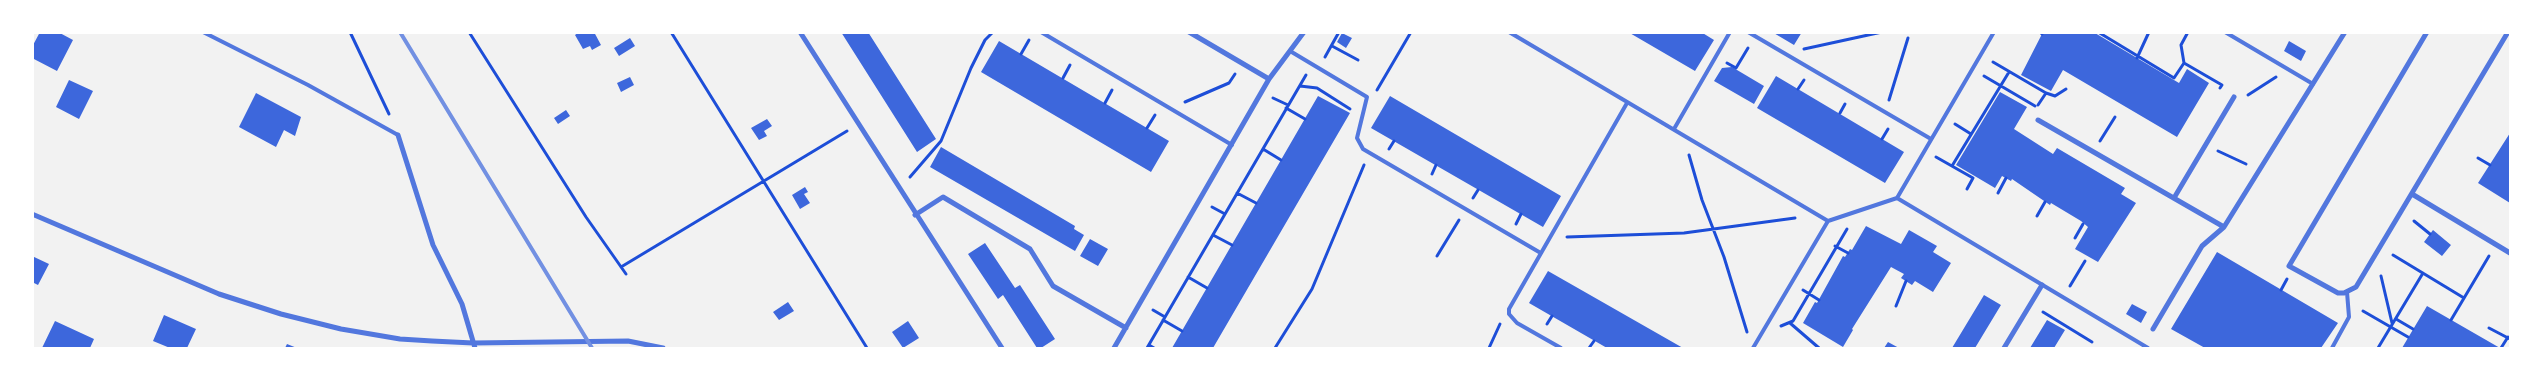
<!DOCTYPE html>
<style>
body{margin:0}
#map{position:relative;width:2543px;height:381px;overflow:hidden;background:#f2f2f2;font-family:"IBM Plex Sans",sans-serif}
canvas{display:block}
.frame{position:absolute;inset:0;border:34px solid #fff;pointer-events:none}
</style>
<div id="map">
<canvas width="2543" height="381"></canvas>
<div class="frame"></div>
</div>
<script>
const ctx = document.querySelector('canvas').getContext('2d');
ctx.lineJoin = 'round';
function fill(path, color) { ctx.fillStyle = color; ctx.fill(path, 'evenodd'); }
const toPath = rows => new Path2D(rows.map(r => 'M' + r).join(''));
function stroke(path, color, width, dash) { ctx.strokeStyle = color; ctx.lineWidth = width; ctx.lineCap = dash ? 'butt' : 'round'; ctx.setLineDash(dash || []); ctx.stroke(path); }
fill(toPath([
 [40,32,58,32,73,40,57,71,32,58,32,47],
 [579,32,594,32,601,45,592,50,590,46,583,49,575,35],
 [841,32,868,32,936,139,917,152],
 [1628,32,1701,32,1714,40,1695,71],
 [1772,32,1802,32,1794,45],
 [2043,32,2095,33,2179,83,2187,69,2209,83,2177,137,2063,70,2051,91,2021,75],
 [1342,33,1352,38,1346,48,1337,42],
 [630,38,635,46,619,56,614,48],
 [999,41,1169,141,1151,172,981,72],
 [2289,41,2306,51,2301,61,2284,51],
 [1732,67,1764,86,1754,104,1714,81,1722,68],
 [1776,76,1904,152,1885,183,1757,108],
 [630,77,634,85,621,92,617,83],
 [69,80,93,91,79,119,56,107],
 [2000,92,2027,107,2014,129,2053,154,2057,148,2125,188,2121,194,2136,203,2098,262,2075,249,2088,227,2081,221,2051,203,2050,205,2012,179,2011,181,2002,176,1995,188,1956,165],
 [256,93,301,117,295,136,284,130,276,147,239,127],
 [1318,96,1350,113,1213,348,1172,348],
 [1390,96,1561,196,1543,227,1371,128],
 [566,110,570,116,558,124,554,118],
 [767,119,772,126,764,131,767,136,759,140,751,128],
 [2510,133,2510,203,2478,183],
 [941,147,1075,226,1074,229,1084,235,1075,251,930,167],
 [805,187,808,192,804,194,810,203,800,209,792,195],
 [1866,226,1901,244,1909,230,1937,246,1933,252,1951,263,1933,292,1915,281,1912,285,1901,278,1904,274,1891,267,1852,329,1853,330,1843,347,1803,323,1815,302,1817,303,1843,256,1845,257,1850,249,1852,250],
 [2433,230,2451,245,2442,256,2424,242],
 [1090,239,1108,249,1098,266,1080,256],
 [985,243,1015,288,1020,285,1055,339,1041,348,1037,348,1003,295,998,299,968,254],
 [2217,252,2338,323,2321,348,2205,348,2171,329],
 [32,256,49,264,38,285,32,282],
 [1548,271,1683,348,1607,348,1529,303],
 [1984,295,2001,305,1975,348,1952,348],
 [788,302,794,311,779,320,773,312],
 [2132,304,2147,312,2141,323,2126,314],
 [2427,306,2500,348,2402,348],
 [164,315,196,329,187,348,170,348,153,341],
 [2047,320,2065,330,2054,348,2030,348],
 [55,321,94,339,90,348,42,348],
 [908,321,919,338,903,348,892,332],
 [1888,342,1899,348,1884,348],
 [287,344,297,348,285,348]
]), '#3d67dc');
stroke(toPath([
 [350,32,389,114],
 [469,32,586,217,626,274],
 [671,32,867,348],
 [2040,32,2042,34],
 [2098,32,2174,78,2184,63,2222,85,2220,88],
 [1332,46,1358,60],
 [1804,49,1882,32],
 [1021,54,1029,40],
 [1325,57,1339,32],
 [2137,58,2149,32],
 [1993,62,2046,93,2055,96,2066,89],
 [1727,63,1736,68,1748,48],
 [2184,63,2181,45,2188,32],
 [1984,76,2035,106],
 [1063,78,1070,65],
 [1300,86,1317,88,1350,109],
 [1798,89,1804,80],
 [1377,90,1411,32],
 [2248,95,2276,77],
 [1273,98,1288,105],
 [1889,100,1908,38],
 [1185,102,1229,83,1235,74],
 [1105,103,1112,90],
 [2038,105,2046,93],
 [1286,108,1305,119],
 [1840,113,1845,104],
 [1955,124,1971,134],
 [1147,128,1155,115],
 [1882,139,1888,129],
 [2100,141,2115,117],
 [1263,149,1281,160],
 [1389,149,1394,141],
 [2218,151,2246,164],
 [1689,155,1702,200,1724,257,1747,332],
 [1936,157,1973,178,1967,189],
 [2478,158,2490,165],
 [1952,166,2009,72],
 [1432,174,1436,165],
 [910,177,941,141,971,68,985,40,993,32],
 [1237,193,1256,203],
 [1998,193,2006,178],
 [1473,198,1478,190],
 [1212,207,1225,214],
 [2037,216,2045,202],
 [2414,221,2430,234],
 [1516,224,1521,214],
 [1213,235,1232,245],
 [1567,237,1684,233,1795,218],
 [2075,238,2083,224],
 [1835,246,1848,253],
 [2393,255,2464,298],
 [1437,256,1459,220],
 [621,267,847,131],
 [2381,276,2392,323],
 [1188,277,1207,288],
 [2070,286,2085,261],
 [1803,290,1819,300],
 [2281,290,2287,279],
 [1896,306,1906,281],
 [1153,310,1165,317],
 [2363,311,2408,337],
 [2043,312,2092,342],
 [2396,319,2413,329],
 [1163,320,1182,331],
 [2451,320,2489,256],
 [1790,323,1819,348],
 [1547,324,1552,316],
 [1781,326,1793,321,1847,229],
 [2489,328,2510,339],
 [1149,345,1154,348],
 [1147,348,1306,75],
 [1275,348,1312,289,1364,165],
 [1489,348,1500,324],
 [1589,348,1594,341],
 [2378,348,2423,273],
 [2501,348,2508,337]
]), '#1d4ed8', 3);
stroke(toPath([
 [203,32,308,85,398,135],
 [1041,32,1232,145],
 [1509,32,1828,221],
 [1748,32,1931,139],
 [2225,32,2313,84],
 [1290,51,1367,97,1357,138,1363,149,1539,252],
 [1674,129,1730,32],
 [1897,198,1994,32],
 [1561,348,1517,323,1509,314,1509,309,1627,103],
 [1753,348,1828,221,1897,198,2148,348],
 [2332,348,2349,317,2347,292]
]), '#5277de', 4);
stroke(toPath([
 [800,32,1002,348],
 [1189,32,1269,79],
 [2427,32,2289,266,2338,293,2344,293,2356,287,2508,32],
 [2038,120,2224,227],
 [398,135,433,245,462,304,475,348],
 [2412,194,2510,253],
 [2174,198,2234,97],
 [32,214,219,294,281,314,341,329,400,339,432,341,473,343,628,341,663,348],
 [915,215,943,197,1030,249,1053,286,1126,328],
 [2153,329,2202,246,2224,227,2345,32],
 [1114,348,1269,79,1304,32],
 [2004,348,2042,285]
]), '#5277de', 5);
stroke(toPath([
 [400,32,592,348]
]), '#7290e2', 4);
</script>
